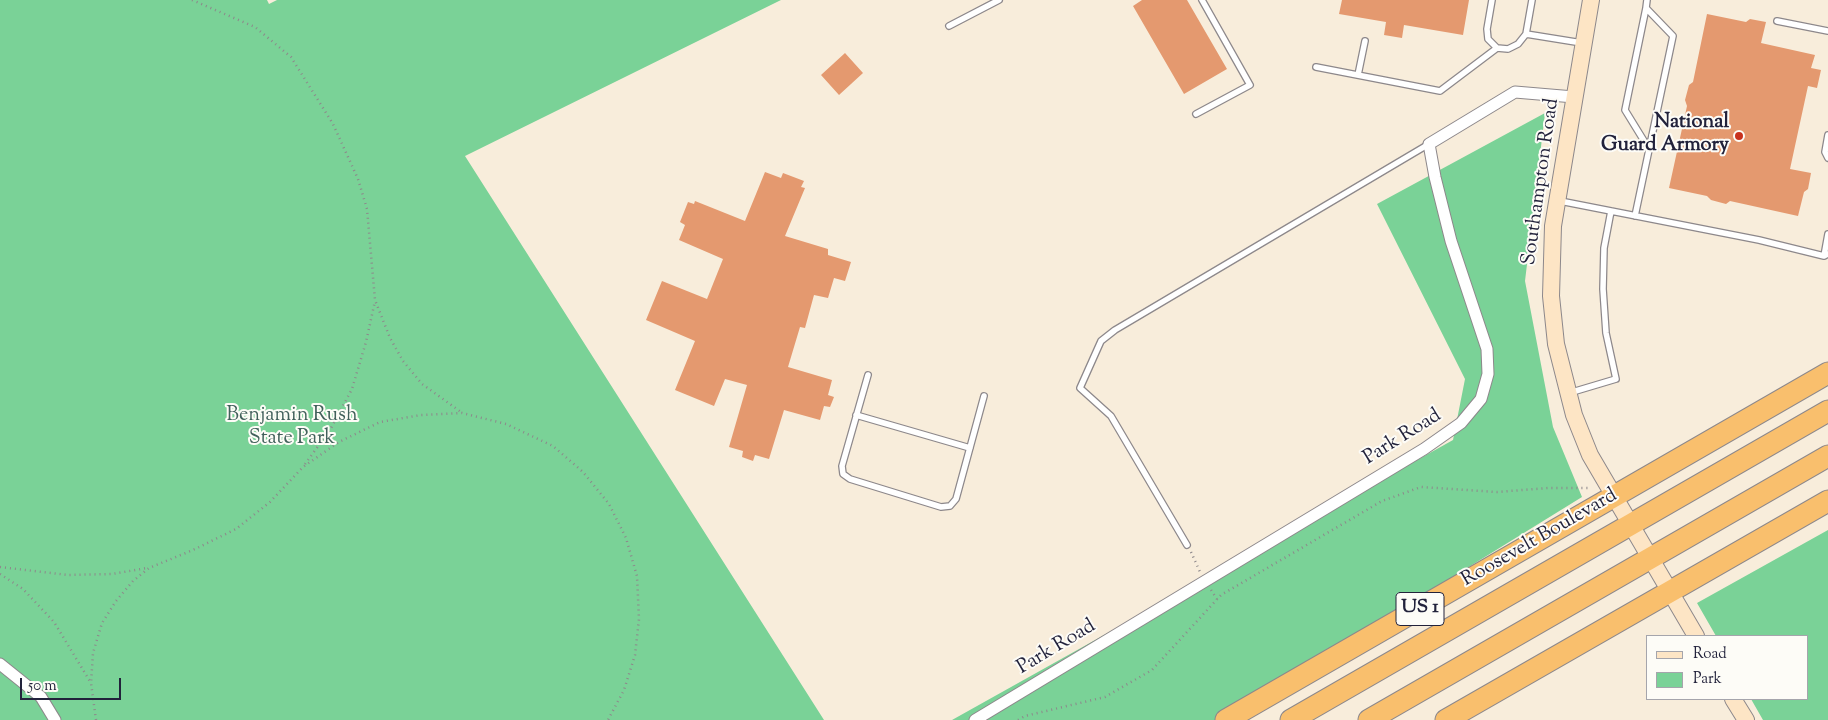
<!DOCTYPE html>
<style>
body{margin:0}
#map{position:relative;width:1828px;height:720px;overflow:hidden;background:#f8eddb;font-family:"Sorts Mill Goudy",serif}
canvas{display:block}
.legend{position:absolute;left:1646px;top:635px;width:162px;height:65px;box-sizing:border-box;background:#fdfcf7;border:1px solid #a5a5ac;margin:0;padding:6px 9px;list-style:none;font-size:15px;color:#22223b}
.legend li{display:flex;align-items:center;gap:10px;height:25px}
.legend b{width:25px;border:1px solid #a5a5ac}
.scale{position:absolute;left:20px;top:678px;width:101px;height:22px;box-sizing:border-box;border:2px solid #22223b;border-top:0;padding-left:6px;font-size:15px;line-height:18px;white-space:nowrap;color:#22223b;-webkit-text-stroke:4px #fdfcf7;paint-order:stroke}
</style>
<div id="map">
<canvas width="1828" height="720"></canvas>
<ul class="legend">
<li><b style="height:6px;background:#fde5c5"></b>Road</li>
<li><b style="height:14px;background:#7ad297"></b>Park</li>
</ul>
<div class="scale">50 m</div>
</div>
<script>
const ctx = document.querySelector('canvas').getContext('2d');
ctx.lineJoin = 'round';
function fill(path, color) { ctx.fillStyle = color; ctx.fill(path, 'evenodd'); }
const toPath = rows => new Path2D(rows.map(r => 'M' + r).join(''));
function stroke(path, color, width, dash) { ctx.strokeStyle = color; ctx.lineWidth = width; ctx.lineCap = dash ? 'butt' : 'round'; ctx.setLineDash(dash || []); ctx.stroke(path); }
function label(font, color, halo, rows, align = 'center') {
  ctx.font = font + ' "Sorts Mill Goudy",serif'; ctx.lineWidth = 4; ctx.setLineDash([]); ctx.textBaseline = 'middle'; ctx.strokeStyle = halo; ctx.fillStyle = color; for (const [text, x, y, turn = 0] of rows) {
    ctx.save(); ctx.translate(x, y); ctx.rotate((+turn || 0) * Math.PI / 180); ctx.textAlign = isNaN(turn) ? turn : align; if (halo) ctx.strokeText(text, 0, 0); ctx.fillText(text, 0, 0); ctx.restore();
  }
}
fill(toPath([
 [0,0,267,0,269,4,277,0,781,0,465,156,824,720,0,720],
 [1545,113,1525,281,1553,427,1582,497,1221,720,952,720,1453,440,1465,379,1377,204],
 [1828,530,1828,720,1763,720,1751,699,1807,699,1807,636,1716,636,1697,603]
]), '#7ad297');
fill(toPath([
 [1142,0,1187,0,1227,69,1184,94,1133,6],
 [1342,0,1469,0,1463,35,1404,25,1402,38,1384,35,1386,22,1339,14],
 [1707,14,1746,22,1750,19,1766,22,1761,43,1815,55,1811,68,1821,70,1817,88,1808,86,1790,169,1811,173,1808,189,1804,192,1798,216,1730,201,1726,204,1711,200,1707,196,1669,188,1687,106,1685,100,1689,85,1693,82],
 [845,53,863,73,839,95,821,75],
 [765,172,781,178,783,173,804,181,801,187,805,188,785,236,828,249,828,255,851,262,845,281,834,278,828,298,814,295,805,328,800,327,788,367,832,380,828,395,834,397,830,407,824,406,820,420,784,410,769,459,755,455,753,461,742,457,743,451,729,447,747,385,725,379,714,406,675,390,695,341,646,320,662,281,707,299,723,259,679,240,685,225,680,222,688,202,694,204,695,201,745,221]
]), '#e4996f');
const lane = toPath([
 [1492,0,1487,29,1488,39,1497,48,1508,49,1518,44,1526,34,1532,0],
 [1646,8,1625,110,1649,149],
 [1777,21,1828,31],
 [949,26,999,0],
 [1526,34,1582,43],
 [1316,67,1440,91,1497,48],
 [1358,75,1365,41],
 [1196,114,1250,85,1202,0],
 [1828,135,1825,152,1828,158],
 [1560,201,1611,211,1604,248,1603,289,1606,333,1616,379,1569,393],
 [1611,211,1759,240,1824,256,1828,254],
 [1635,216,1673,36,1646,8,1647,0],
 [1824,256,1828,234],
 [868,375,842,466,843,474,850,479,941,507,950,506,956,499,984,396],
 [856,415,970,448],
 [1187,545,1111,416,1080,388,1101,341,1115,330,1429,144]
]);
const street = toPath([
 [0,664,41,697,55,720],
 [975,720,1424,449,1461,423,1481,399,1488,374,1487,349,1451,241,1435,177,1429,144,1515,92,1574,97]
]);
const secondary = toPath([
 [1591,0,1553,226,1551,296,1556,344,1574,415,1590,455,1696,636],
 [1733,699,1746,720]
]);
const highway = toPath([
 [1226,720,1828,373],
 [1291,720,1828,411],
 [1369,720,1828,456],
 [1446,720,1828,501]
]);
stroke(lane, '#8d888b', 8);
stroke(street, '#8d888b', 13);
stroke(secondary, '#8d888b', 18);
stroke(highway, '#8d888b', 23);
stroke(toPath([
 [192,0,255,27,291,57,333,124,358,179,367,209,375,300,390,338,403,361,422,384,461,412],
 [305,464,330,430,352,389,366,342,375,301],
 [1191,552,1200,572],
 [0,567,68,575,112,574,147,568],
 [0,574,23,589,54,622,91,683],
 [1211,590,1217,599],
 [96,720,91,683,93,653,102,623,116,601,133,581,149,568,193,550,236,529,270,502,303,467,339,442,380,422,421,415,462,413,506,424,553,446,583,472,609,504,626,538,637,576,639,619,635,655,624,690,608,720],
 [1018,720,1025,716,1105,697,1152,670,1221,595,1382,501,1421,487,1497,492,1548,488,1588,488]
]), '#8d888b', 2.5, [1, 4]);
stroke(lane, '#fff', 5.5);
stroke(street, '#fff', 11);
stroke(secondary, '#fde5c5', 16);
stroke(highway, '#f9bf6d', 21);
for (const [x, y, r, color] of [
 [1739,136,5,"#c8321e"]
]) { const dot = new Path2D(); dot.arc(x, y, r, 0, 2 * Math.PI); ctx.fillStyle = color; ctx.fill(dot); stroke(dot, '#fdfcf7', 2); }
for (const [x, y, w] of [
 [1420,609,48]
]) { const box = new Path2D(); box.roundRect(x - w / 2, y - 16.5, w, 33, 4); ctx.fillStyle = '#fdfcf7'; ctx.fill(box); stroke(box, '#22223b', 1); }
label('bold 19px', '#22223b', null, [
 ["US 1",1420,609]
]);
label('bold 20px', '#22223b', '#fdfcf7', [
 ["National",1729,124],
 ["Guard Armory",1729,147]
], 'right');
label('20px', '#22223b', '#fdfcf7', [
 ["Southampton Road",1542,182,-82],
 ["Park Road",1403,438,-32],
 ["Roosevelt Boulevard",1540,539,-30],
 ["Park Road",1057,648,-31]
]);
label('20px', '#41605b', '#fdfcf7', [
 ["Benjamin Rush",292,417],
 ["State Park",292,440]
]);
</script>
